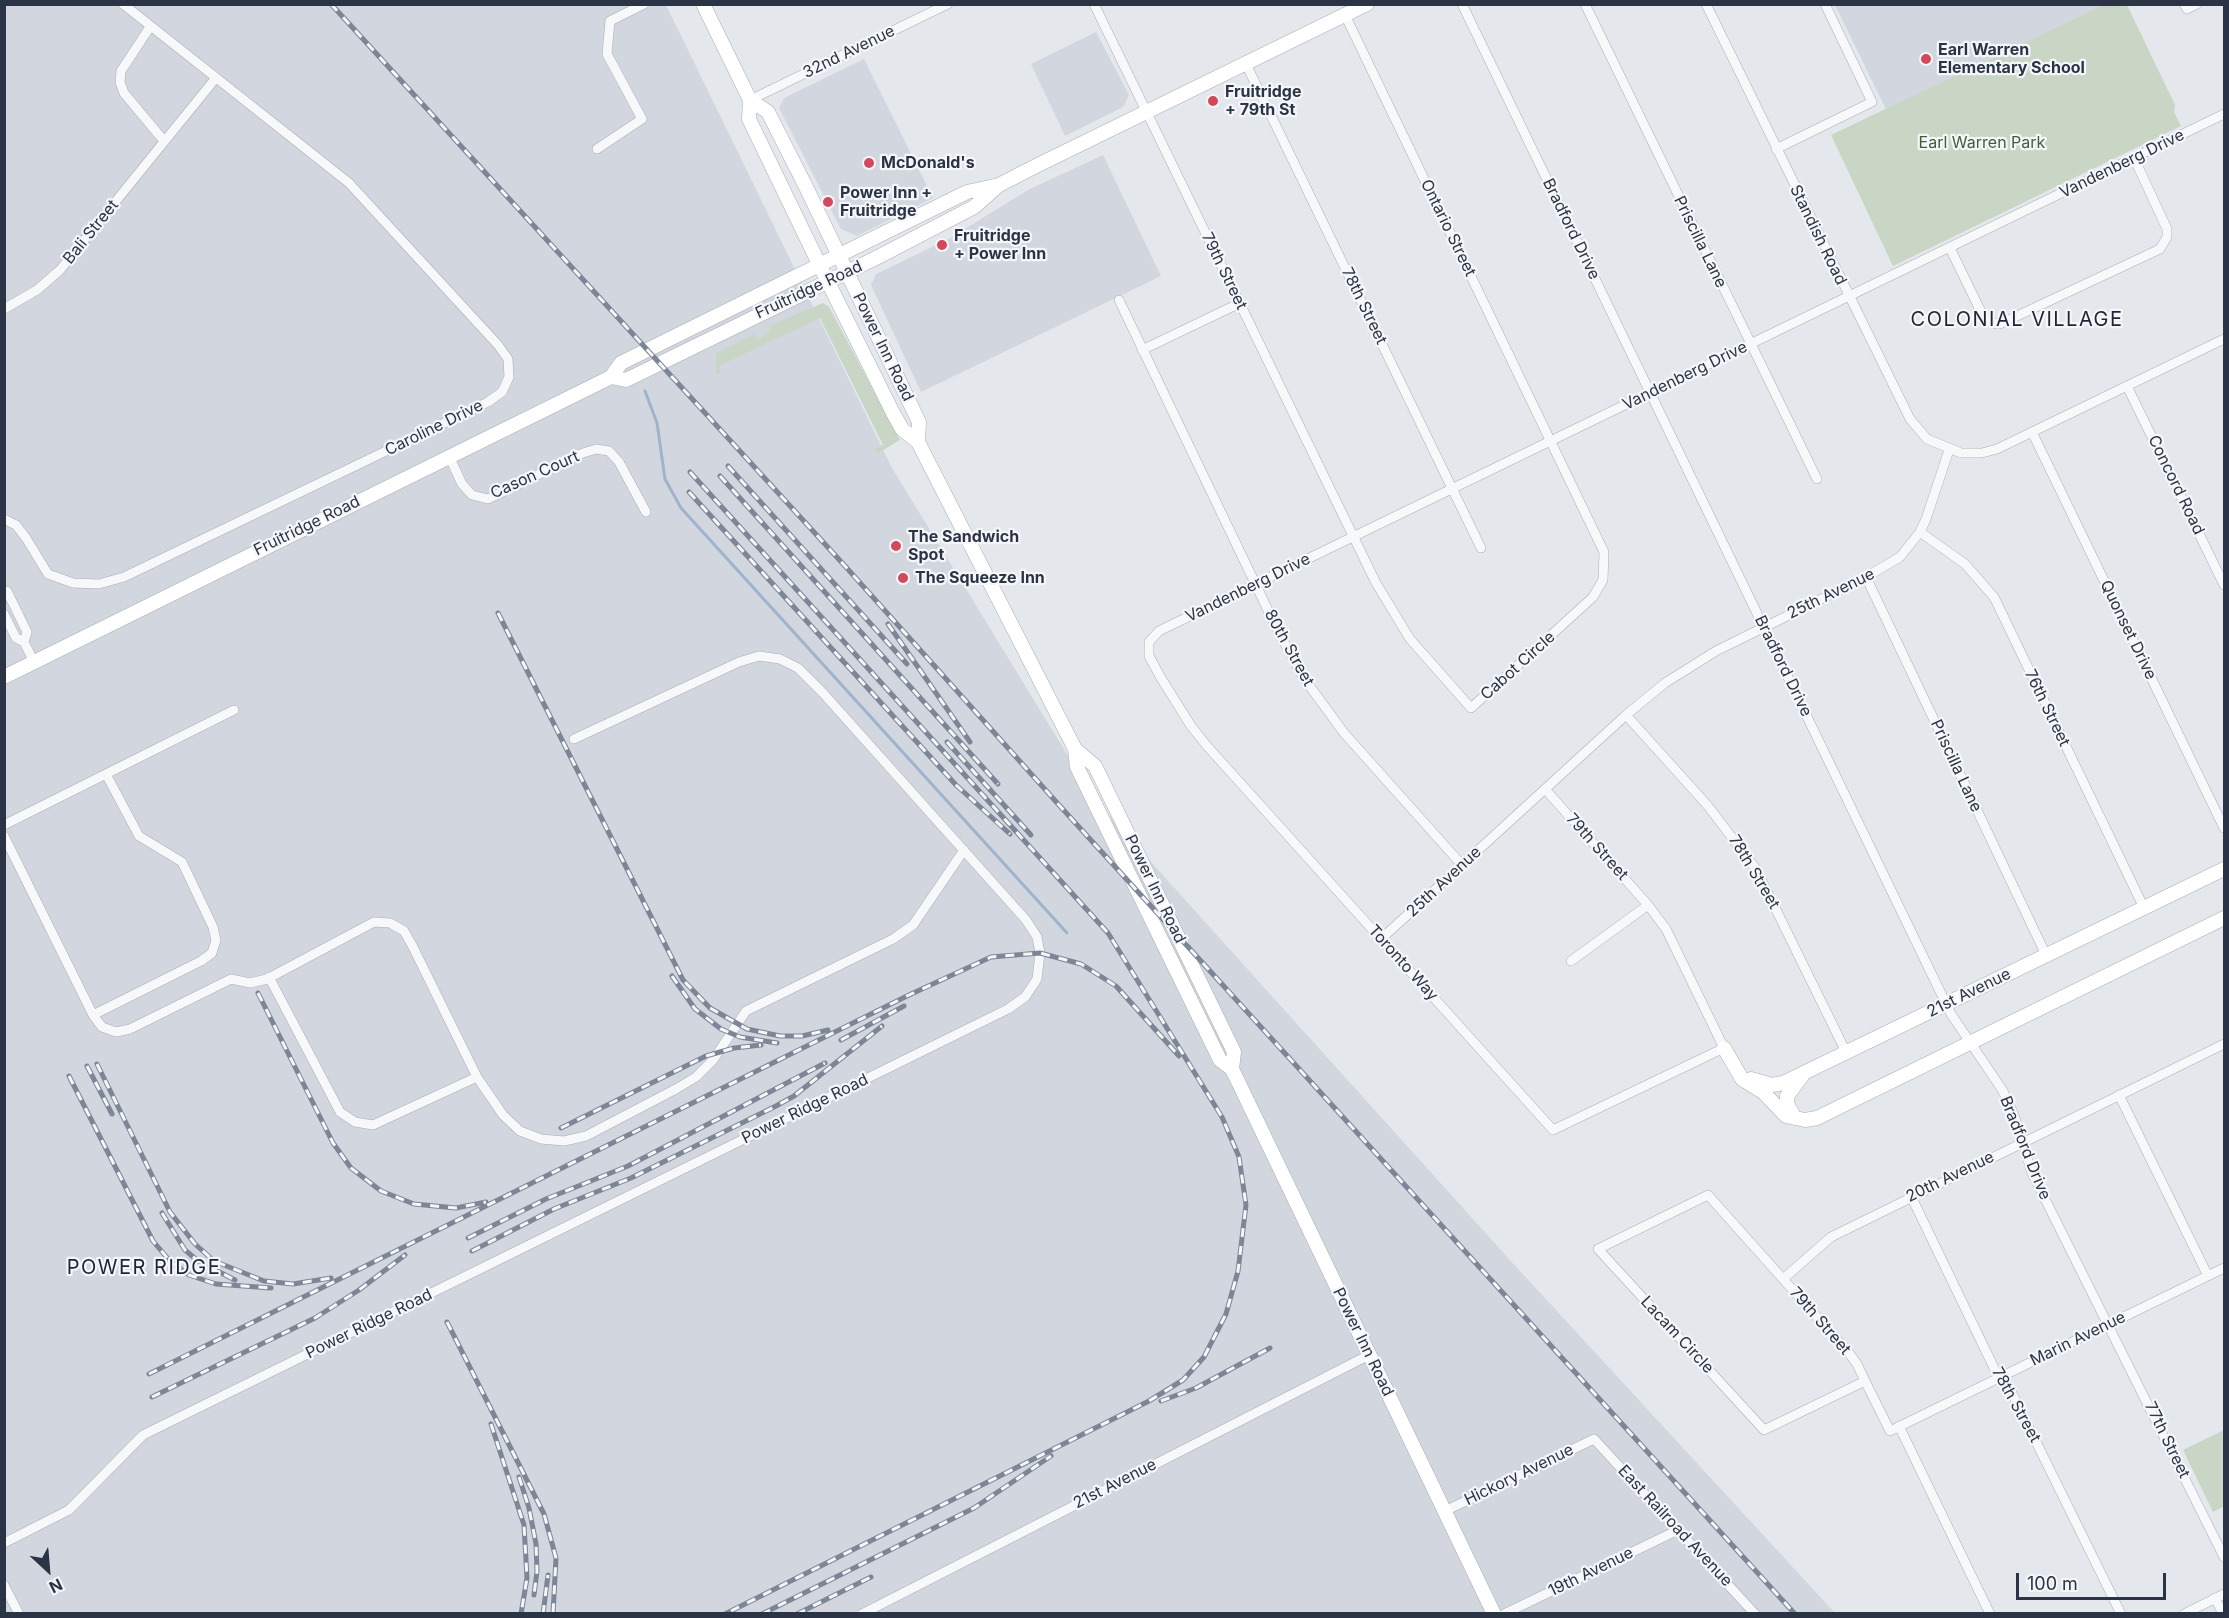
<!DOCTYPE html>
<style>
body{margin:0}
#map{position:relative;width:2229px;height:1618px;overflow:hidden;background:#e4e7ec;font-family:Inter,sans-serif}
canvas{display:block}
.frame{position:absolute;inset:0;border:6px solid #2b3445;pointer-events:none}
.north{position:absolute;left:18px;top:1540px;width:60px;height:60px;-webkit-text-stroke:4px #f4f6f9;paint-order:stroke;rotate:154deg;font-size:16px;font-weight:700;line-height:24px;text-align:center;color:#2b3445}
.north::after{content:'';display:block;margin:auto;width:21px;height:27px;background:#2b3445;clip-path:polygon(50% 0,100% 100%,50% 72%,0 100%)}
.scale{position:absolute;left:2016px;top:1573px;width:150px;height:27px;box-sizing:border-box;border:3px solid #2b3445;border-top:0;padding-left:8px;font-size:18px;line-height:21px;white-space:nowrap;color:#2b3445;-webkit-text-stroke:4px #f4f6f9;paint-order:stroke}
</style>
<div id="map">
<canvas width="2229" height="1618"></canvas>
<div class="frame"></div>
<div class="north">N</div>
<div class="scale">100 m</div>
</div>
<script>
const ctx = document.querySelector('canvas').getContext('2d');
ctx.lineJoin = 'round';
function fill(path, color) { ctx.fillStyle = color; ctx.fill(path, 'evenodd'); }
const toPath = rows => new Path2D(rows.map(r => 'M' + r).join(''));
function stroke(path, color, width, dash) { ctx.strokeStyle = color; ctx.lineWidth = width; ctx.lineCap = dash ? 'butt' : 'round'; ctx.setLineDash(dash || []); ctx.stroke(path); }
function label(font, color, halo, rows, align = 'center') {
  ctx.font = font + ' Inter,sans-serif'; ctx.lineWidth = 4.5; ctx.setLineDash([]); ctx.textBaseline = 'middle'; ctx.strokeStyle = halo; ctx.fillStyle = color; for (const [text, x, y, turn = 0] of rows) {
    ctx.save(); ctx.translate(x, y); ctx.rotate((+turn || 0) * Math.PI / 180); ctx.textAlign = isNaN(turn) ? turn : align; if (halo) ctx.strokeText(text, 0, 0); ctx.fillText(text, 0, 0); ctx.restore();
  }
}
fill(toPath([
 [5,4,666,5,892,468,1095,800,1509,1259,1835,1613,5,1614],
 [1835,5,2103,5,1886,109],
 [1096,32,1129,95,1123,107,1065,136,1031,64],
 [864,59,933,198,857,236,841,229,779,108,784,98],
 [1103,155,1161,276,921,392,871,285,876,274,947,240,1028,190]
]), '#d2d6de');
fill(toPath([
 [2103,5,2127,5,2175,105,2174,112,2181,126,1893,266,1831,135],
 [823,303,829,307,900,440,878,453,875,449,883,445,820,318,719,366,720,373,716,374,716,353,754,334,759,340,770,331,769,326],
 [2224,1430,2224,1506,2213,1512,2183,1450]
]), '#c9d6c5');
stroke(toPath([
 [645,391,657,423,665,479,681,508,1067,933]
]), '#9fb4cc', 3);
const street = toPath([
 [1094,4,1376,583,1410,639,1471,708,1593,597,1603,580,1604,552,1345,15],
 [1462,4,1951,1014,2003,1091,2014,1115,2032,1173,2224,1557],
 [1585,4,1817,479],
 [1706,4,1910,419,1927,439,1961,453,1982,453,1997,449,2224,339],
 [2184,4,2187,9,2197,4],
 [150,27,121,71,120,82,124,93,164,141],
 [1246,64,1481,548],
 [750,100,948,4],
 [597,149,642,119,607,54,610,21,644,4],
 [1776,149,1872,102,1825,4],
 [1950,248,1983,316,1991,323,2000,324,2160,249,2167,237,2167,229,2134,158],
 [1119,300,1278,631,1303,677,1344,733,1462,865],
 [4,309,37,290,60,270,215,79],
 [1142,350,1240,303],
 [2127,386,2224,585],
 [2032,432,2224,828],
 [449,456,462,484,472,495,488,499,583,453,596,449,609,451,619,462,646,512],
 [4,519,16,525,26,538,48,574,73,583,99,584,124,577,488,402,502,392,509,377,508,359,498,345,349,183,123,4],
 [1920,532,1965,564,1994,597,2144,908],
 [1866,577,2046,955],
 [4,591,7,591,27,632,24,642,34,662],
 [4,614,16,638,24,642],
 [1626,715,1708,806,1756,869,1846,1052],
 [1545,789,1648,905,1666,929,1724,1048,1553,1130,1207,746,1191,726,1161,678,1149,656,1149,642,1159,631,2224,114],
 [4,825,234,710],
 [4,836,93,1015,102,1027,116,1032,130,1029,231,979,250,983,267,979,374,922,390,923,404,931,412,945,477,1077,503,1115,520,1131,541,1139,564,1141,586,1136,676,1089,696,1077,713,1060,746,1011,893,939,913,925,964,850],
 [1381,939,1626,715,1665,683,1716,651,1866,577,1900,557,1920,532,1926,519,1949,450],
 [1571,961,1648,905],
 [269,977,340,1112,355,1122,373,1125,477,1077],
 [93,1015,201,961,212,953,216,940,213,927,182,862,139,836,107,776],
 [2119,1095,2208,1276],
 [1911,1196,1995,1370,2008,1385,2121,1614],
 [1783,1279,1831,1237,2224,1044],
 [1865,1381,1764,1430,1598,1249,1708,1195,1849,1353,1857,1364,1865,1381,1890,1431,2224,1268],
 [1899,1426,1990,1614],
 [1445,1511,1594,1439,1755,1614],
 [4,1543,69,1510,143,1435,1008,1009,1025,997,1037,979,1040,953,1037,937,1026,920,823,693,798,668,780,659,759,656,739,662,574,739],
 [4,1585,19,1614],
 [2215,1598,2223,1614],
 [862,1614,1369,1355],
 [1504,1614,1678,1530],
 [2184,1614,2224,1594]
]);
const secondary = toPath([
 [703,4,750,100,768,112,806,187,919,422,918,442],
 [750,100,749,119,820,266,892,411,902,429,918,442,1075,749,1077,767,1220,1060,1232,1069,1494,1614],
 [611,377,626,380,876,258,974,207,999,185,1038,165,1367,4],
 [4,677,611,377,621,363,967,192,999,185],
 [1075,749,1095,766,1234,1052,1232,1069],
 [1724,1048,1742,1079,1763,1092,1786,1116,1805,1120,1817,1118,2224,918],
 [1751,1079,1772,1085,1783,1083,2224,869],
 [1795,1118,1787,1104,1787,1096,1802,1076]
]);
stroke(street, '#a9aeb7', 10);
stroke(secondary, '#a9aeb7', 15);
stroke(street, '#f7f8fa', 9);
stroke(secondary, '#fff', 14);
const rail = toPath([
 [331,4,845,566,1059,805,1795,1614],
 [728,466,907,664],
 [690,472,1108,933,1222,1117,1239,1157,1246,1205,1238,1271,1226,1314,1204,1357,1183,1380,1149,1401,725,1614],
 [720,476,998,784],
 [689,492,956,785,1010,834],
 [498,613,683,980,710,1008,747,1029,780,1036,802,1036,828,1030],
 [888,624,970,742],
 [947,742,1031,835],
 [672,976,695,1009,721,1029,740,1037,777,1043],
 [258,993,333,1143,351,1168,381,1191,414,1204,456,1208,486,1202],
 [841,1040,904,1006],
 [97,1064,170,1212,195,1244,214,1261,264,1281,293,1284,331,1278],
 [87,1066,112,1114],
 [69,1076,153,1241,169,1260,189,1275,216,1284,271,1288],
 [561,1128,706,1056,734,1048,761,1045],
 [162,1213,185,1250,198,1261,235,1280],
 [468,1238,546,1199,628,1166,825,1063],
 [472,1251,554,1209,631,1178,776,1106,794,1096,882,1026],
 [447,1322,544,1514,556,1558,553,1614],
 [149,1374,909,995,991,957,1040,953,1081,964,1116,986,1179,1056],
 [152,1397,315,1318,359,1290,405,1255],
 [1161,1401,1196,1388,1270,1348],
 [491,1424,524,1525,527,1578,521,1614],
 [519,1477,529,1508,536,1544,537,1571,534,1595],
 [543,1614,548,1575],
 [762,1614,974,1508,1051,1456],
 [797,1614,871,1577]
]);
stroke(rail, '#7d8696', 5);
stroke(rail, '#f4f6f9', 3, [9]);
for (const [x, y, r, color] of [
 [1926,59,6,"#d1495b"],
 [1213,101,6,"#d1495b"],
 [869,163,6,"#d1495b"],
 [828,202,6,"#d1495b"],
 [942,245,6,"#d1495b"],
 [896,546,6,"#d1495b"],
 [903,578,6,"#d1495b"]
]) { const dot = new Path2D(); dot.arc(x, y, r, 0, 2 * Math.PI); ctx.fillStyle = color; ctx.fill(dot); stroke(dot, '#f4f6f9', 2); }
label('bold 16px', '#2b3445', '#f4f6f9', [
 ["Earl Warren",1938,50],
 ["Elementary School",1938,68],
 ["Fruitridge",1225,92],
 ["+ 79th St",1225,110],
 ["McDonald's",881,163],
 ["Power Inn +",840,193],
 ["Fruitridge",840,211],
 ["Fruitridge",954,236],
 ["+ Power Inn",954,254],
 ["The Sandwich",908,537],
 ["Spot",908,555],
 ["The Squeeze Inn",915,578]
], 'left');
label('16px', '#2b3445', '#f4f6f9', [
 ["32nd Avenue",849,52,-26],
 ["Vandenberg Drive",2122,164,-26],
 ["Ontario Street",1448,228,64],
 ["Bradford Drive",1571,229,64],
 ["Bali Street",91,232,-51],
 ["Standish Road",1818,235,64],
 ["Priscilla Lane",1700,242,64],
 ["79th Street",1224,271,64],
 ["Fruitridge Road",809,290,-25],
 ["78th Street",1364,306,64],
 ["Power Inn Road",883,347,64],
 ["Vandenberg Drive",1685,376,-26],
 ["Caroline Drive",434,428,-26],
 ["Cason Court",535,475,-24],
 ["Concord Road",2176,485,64],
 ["Fruitridge Road",307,526,-26],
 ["Vandenberg Drive",1248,588,-26],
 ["25th Avenue",1831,594,-26],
 ["Quonset Drive",2128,630,64],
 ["80th Street",1289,648,61],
 ["Cabot Circle",1518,666,-42],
 ["Bradford Drive",1783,666,64],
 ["76th Street",2047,708,64],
 ["Priscilla Lane",1956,766,65],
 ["79th Street",1597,847,48],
 ["78th Street",1754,872,59],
 ["25th Avenue",1444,882,-43],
 ["Power Inn Road",1155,889,64],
 ["Toronto Way",1403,963,48],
 ["21st Avenue",1969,993,-26],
 ["Power Ridge Road",805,1109,-26],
 ["Bradford Drive",2025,1148,68],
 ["20th Avenue",1950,1177,-26],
 ["79th Street",1820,1321,49],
 ["Power Ridge Road",369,1324,-26],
 ["Lacam Circle",1677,1335,47],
 ["Marin Avenue",2078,1339,-26],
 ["Power Inn Road",1363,1342,64],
 ["78th Street",2016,1405,61],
 ["77th Street",2167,1440,64],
 ["Hickory Avenue",1519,1475,-26],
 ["21st Avenue",1115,1484,-27],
 ["East Railroad Avenue",1675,1526,47],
 ["19th Avenue",1591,1572,-26]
]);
label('16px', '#3f6138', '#f4f6f9', [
 ["Earl Warren Park",1982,143]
]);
ctx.letterSpacing = '1.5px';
label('20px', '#1d2536', '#f4f6f9', [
 ["COLONIAL VILLAGE",2017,320],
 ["POWER RIDGE",144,1268]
]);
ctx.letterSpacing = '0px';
</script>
